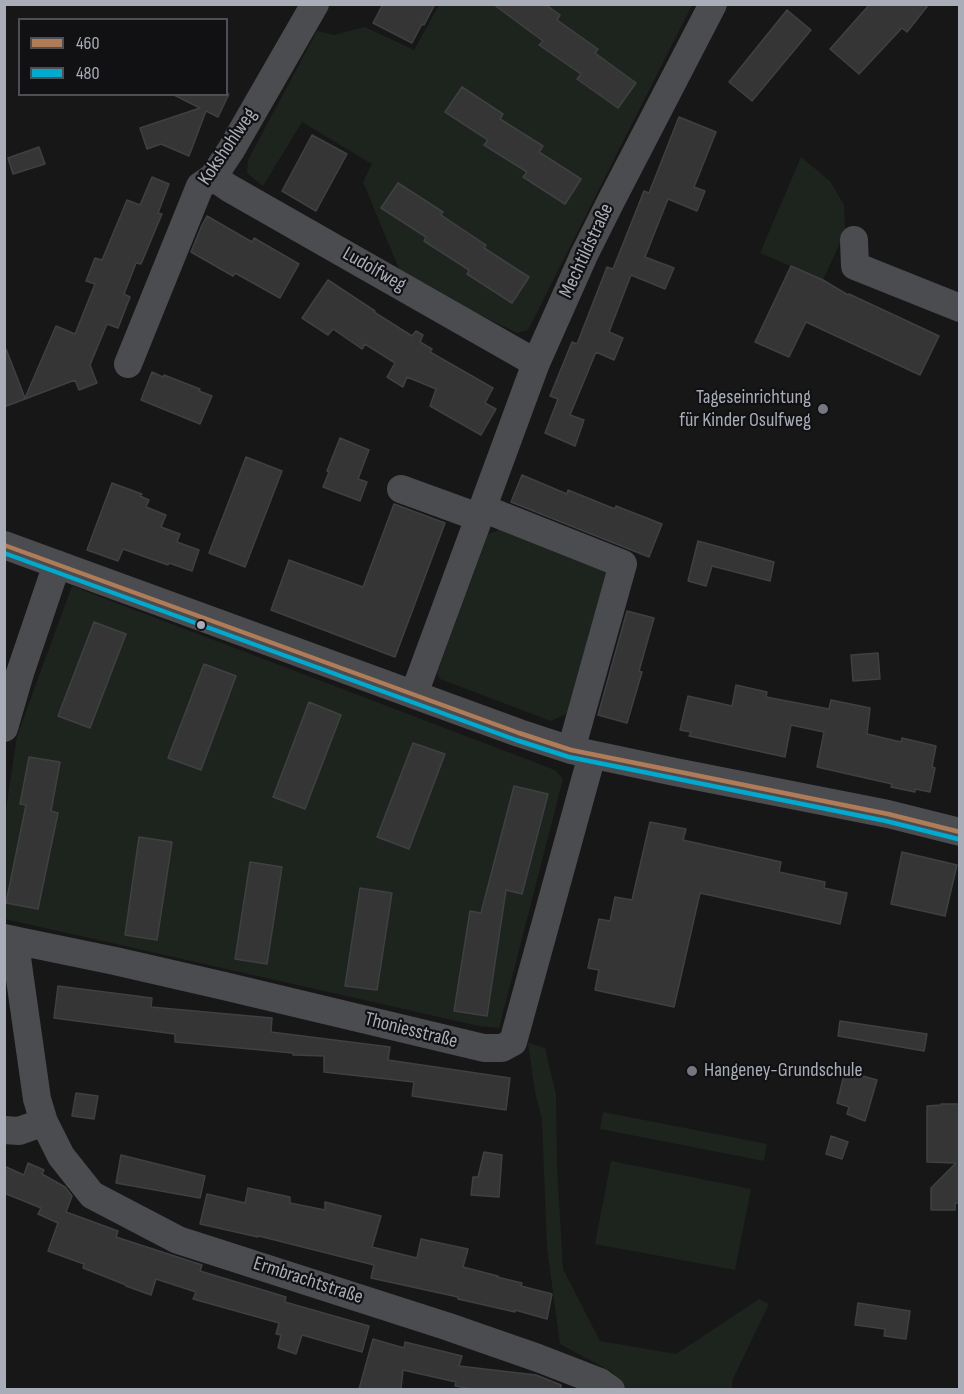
<!DOCTYPE html>
<meta charset="utf-8">
<style>
body{margin:0}
#map{position:relative;width:964px;height:1394px;overflow:hidden;background:#171717;font-family:"Sofia Sans Condensed",sans-serif}
canvas{display:block}
.frame{position:absolute;inset:0;border:6px solid #a8adb8;pointer-events:none}
.legend{position:absolute;left:18px;top:18px;width:210px;height:78px;box-sizing:border-box;background:#111113;border:2px solid #4d4f55;margin:0;padding:8px 10px;list-style:none;font-size:18px;color:#a8adb8}
.legend li{display:flex;align-items:center;gap:12px;height:30px}
.legend b{width:30px;border:2px solid #4d4f55}
</style>
<div id="map">
<canvas width="964" height="1394"></canvas>
<div class="frame"></div>
<ul class="legend">
<li><b style="height:8px;background:#b07c57"></b>460</li>
<li><b style="height:8px;background:#00a9ce"></b>480</li>
</ul>
</div>
<script>
const ctx = document.querySelector('canvas').getContext('2d');
ctx.lineJoin = 'round';
function fill(path, color) { ctx.fillStyle = color; ctx.fill(path, 'evenodd'); }
const toPath = rows => new Path2D(rows.map(r => 'M' + r).join(''));
function stroke(path, color, width, dash) { ctx.strokeStyle = color; ctx.lineWidth = width; ctx.lineCap = dash ? 'butt' : 'round'; ctx.setLineDash(dash || []); ctx.stroke(path); }
function label(font, color, halo, rows, align = 'center') {
  ctx.font = font + ' "Sofia Sans Condensed",sans-serif'; ctx.lineWidth = 4.5; ctx.setLineDash([]); ctx.textBaseline = 'middle'; ctx.strokeStyle = halo; ctx.fillStyle = color; for (const [text, x, y, turn = 0] of rows) {
    ctx.save(); ctx.translate(x, y); ctx.rotate((+turn || 0) * Math.PI / 180); ctx.textAlign = isNaN(turn) ? turn : align; if (halo) ctx.strokeText(text, 0, 0); ctx.fillText(text, 0, 0); ctx.restore();
  }
}
fill(toPath([
 [439,5,692,5,528,330,517,333,402,276,363,182,372,164,302,122,263,186,247,173,248,160,317,31,334,35,365,27,414,50],
 [801,157,830,181,844,205,845,232,823,280,760,253],
 [511,526,609,565,574,710,551,721,440,679,437,673,488,534],
 [72,586,555,770,563,779,499,1028,479,1026,5,919,5,816,17,736],
 [528,1043,545,1048,556,1095,557,1167,563,1269,600,1341,676,1354,759,1299,769,1304,732,1381,732,1389,625,1389,612,1372,560,1344,547,1248,542,1119,535,1092],
 [603,1112,767,1144,764,1161,600,1129],
 [611,1161,751,1189,735,1270,595,1244]
]), '#1d241e');
const building = toPath([
 [383,4,435,4,424,25,422,24,412,43,373,23,383,4],
 [493,4,545,4,560,15,557,20,598,49,595,53,636,83,618,108,577,79,581,74,539,45,543,41,493,4],
 [870,4,929,4,907,32,902,28,859,74,830,49,870,4],
 [787,10,811,30,752,101,729,82,787,10],
 [462,87,503,114,500,119,543,146,539,152,581,179,565,204,523,177,527,172,484,145,488,140,445,112,462,87],
 [172,94,229,94,218,117,206,111,189,156,161,144,147,149,140,128,200,108,172,94],
 [679,117,716,132,694,187,705,191,697,211,668,199,645,257,674,268,665,289,631,275,609,332,623,338,614,360,596,352,570,415,584,420,575,446,545,433,558,399,550,396,572,342,577,344,607,267,613,269,644,191,649,193,679,117],
 [312,135,347,154,316,211,282,191,312,135],
 [39,147,45,164,13,174,8,158,39,147],
 [152,177,169,184,158,213,162,214,141,264,136,263,124,294,130,297,118,328,107,324,90,365,97,383,79,390,75,380,4,407,4,349,6,349,25,398,56,326,75,334,95,284,86,281,95,258,102,260,127,200,140,205,152,177],
 [398,183,443,212,441,215,486,245,484,248,529,277,512,303,467,274,469,270,424,241,426,237,381,208,398,183],
 [207,216,252,242,254,238,299,264,280,298,235,273,233,276,191,252,202,225,207,216],
 [791,266,823,280,848,295,849,294,939,336,920,375,806,322,789,357,755,342,791,266],
 [328,280,375,311,374,312,412,336,416,331,423,335,420,342,432,349,430,352,493,388,485,403,496,409,481,435,430,406,436,389,407,377,403,387,387,377,395,363,365,344,362,349,333,329,328,335,302,318,328,280],
 [152,372,163,377,164,375,200,389,199,391,212,396,200,424,141,400,152,372],
 [340,438,369,450,358,479,367,482,360,501,323,487,329,472,327,471,340,438],
 [246,457,282,471,245,567,209,553,246,457],
 [522,475,567,494,568,490,615,509,616,506,662,524,649,557,511,502,522,475],
 [112,483,142,494,140,496,149,500,146,507,166,515,161,527,180,534,177,542,199,550,192,571,169,563,168,565,123,549,118,561,87,550,112,483],
 [394,504,445,523,395,657,271,610,289,560,363,587,394,504],
 [698,541,774,562,770,581,712,566,706,586,688,581,698,541],
 [627,611,654,618,639,671,642,672,627,723,598,715,627,611],
 [94,622,126,634,90,728,58,716,94,622],
 [878,653,880,679,853,681,851,655,878,653],
 [204,664,236,676,201,770,168,758,204,664],
 [736,685,767,692,766,697,829,709,831,700,870,708,867,734,901,742,902,738,936,746,932,767,935,768,930,792,915,789,915,792,891,787,892,784,817,767,824,732,791,725,785,757,689,736,691,732,680,730,688,696,732,706,736,685],
 [309,702,341,715,305,809,273,797,309,702],
 [413,743,445,754,409,849,377,837,413,743],
 [29,757,60,762,51,811,58,813,38,909,6,903,26,805,20,804,29,757],
 [514,786,548,794,522,894,506,890,487,1016,454,1011,470,911,481,913,514,786],
 [650,822,686,829,683,840,781,862,779,872,825,882,824,888,847,893,840,924,700,893,674,1007,595,990,599,970,588,968,599,919,610,921,615,897,632,900,650,822],
 [139,837,172,842,157,940,125,935,139,837],
 [902,852,957,865,945,916,891,904,902,852],
 [250,862,282,867,267,964,235,959,250,862],
 [360,888,392,893,377,990,345,986,360,888],
 [58,986,152,998,151,1007,272,1018,271,1032,390,1047,388,1060,510,1078,506,1110,412,1096,414,1082,324,1072,324,1056,293,1055,293,1053,175,1042,175,1034,54,1018,58,986],
 [840,1021,927,1034,924,1051,838,1036,840,1021],
 [845,1071,877,1080,865,1121,847,1114,849,1107,837,1103,845,1071],
 [76,1093,98,1096,94,1119,72,1116,76,1093],
 [941,1104,960,1104,960,1203,955,1203,955,1210,931,1210,931,1188,956,1163,927,1162,927,1106,941,1105,941,1104],
 [831,1136,848,1142,842,1159,826,1154,831,1136],
 [484,1152,502,1155,499,1197,471,1195,473,1177,478,1177,484,1152],
 [121,1155,205,1176,200,1198,116,1183,121,1155],
 [28,1163,44,1170,42,1174,65,1187,72,1196,66,1212,118,1231,116,1237,202,1265,200,1271,286,1297,285,1302,369,1326,362,1352,302,1335,296,1354,278,1348,281,1335,276,1334,279,1323,193,1299,196,1292,156,1279,151,1295,126,1286,126,1285,83,1268,84,1264,48,1251,58,1223,38,1214,41,1208,4,1193,4,1166,24,1175,28,1163],
 [248,1188,290,1197,290,1203,325,1210,325,1202,381,1216,372,1247,417,1258,421,1239,468,1249,463,1267,498,1276,497,1277,522,1283,521,1286,552,1294,547,1319,515,1310,515,1312,458,1299,458,1297,371,1278,374,1265,259,1236,258,1237,200,1224,207,1194,245,1203,248,1188],
 [858,1303,910,1311,906,1339,884,1336,885,1329,855,1325,858,1303],
 [373,1339,404,1348,405,1342,462,1356,459,1366,536,1375,561,1385,561,1389,472,1389,455,1386,456,1382,403,1370,401,1389,359,1389,373,1339]
]);
fill(building, '#353536');
stroke(building, '#3f4043', 1.5);
stroke(toPath([
 [213,177,229,188,536,363],
 [854,240,855,266,960,308],
 [128,364,200,186,213,177,231,150,315,4],
 [401,489,478,517],
 [482,508,623,564,571,750],
 [4,545,519,733,571,750,675,772,888,814,960,832],
 [414,694,536,363,584,255,610,203,713,4],
 [4,728,20,673,57,564],
 [4,938,18,941,16,951,37,1099,44,1122,61,1156,92,1195,178,1240,446,1326,538,1358,600,1382,611,1390],
 [18,941,115,961,224,986,484,1048,502,1048,513,1042,592,755],
 [4,1130,19,1131,44,1122]
]), '#4b4c50', 28);
stroke(toPath([
 [4,545,519,733,571,750,888,814,960,832]
]), '#b07c57', 4.5);
stroke(toPath([
 [4,553,516,740,569,757,886,821,958,839]
]), '#00a9ce', 4.5);
for (const [x, y, r, color] of [
 [823,409,6,"#757880"],
 [201,625,5,"#a8adb8"],
 [692,1071,6,"#757880"]
]) { const dot = new Path2D(); dot.arc(x, y, r, 0, 2 * Math.PI); ctx.fillStyle = color; ctx.fill(dot); stroke(dot, '#111113', 2); }
label('20px', '#a8adb8', '#111113', [
 ["Kokshohlweg",228,147,-56],
 ["Mechtildstraße",587,251,-65],
 ["Ludolfweg",374,270,30],
 ["Thoniesstraße",411,1031,14],
 ["Ermbrachtstraße",308,1281,18]
]);
label('20px', '#a8adb8', '#111113', [
 ["Tageseinrichtung",811,398],
 ["für Kinder Osulfweg",811,421],
 ["Hangeney-Grundschule",704,1071,"left"]
], 'right');
</script>
